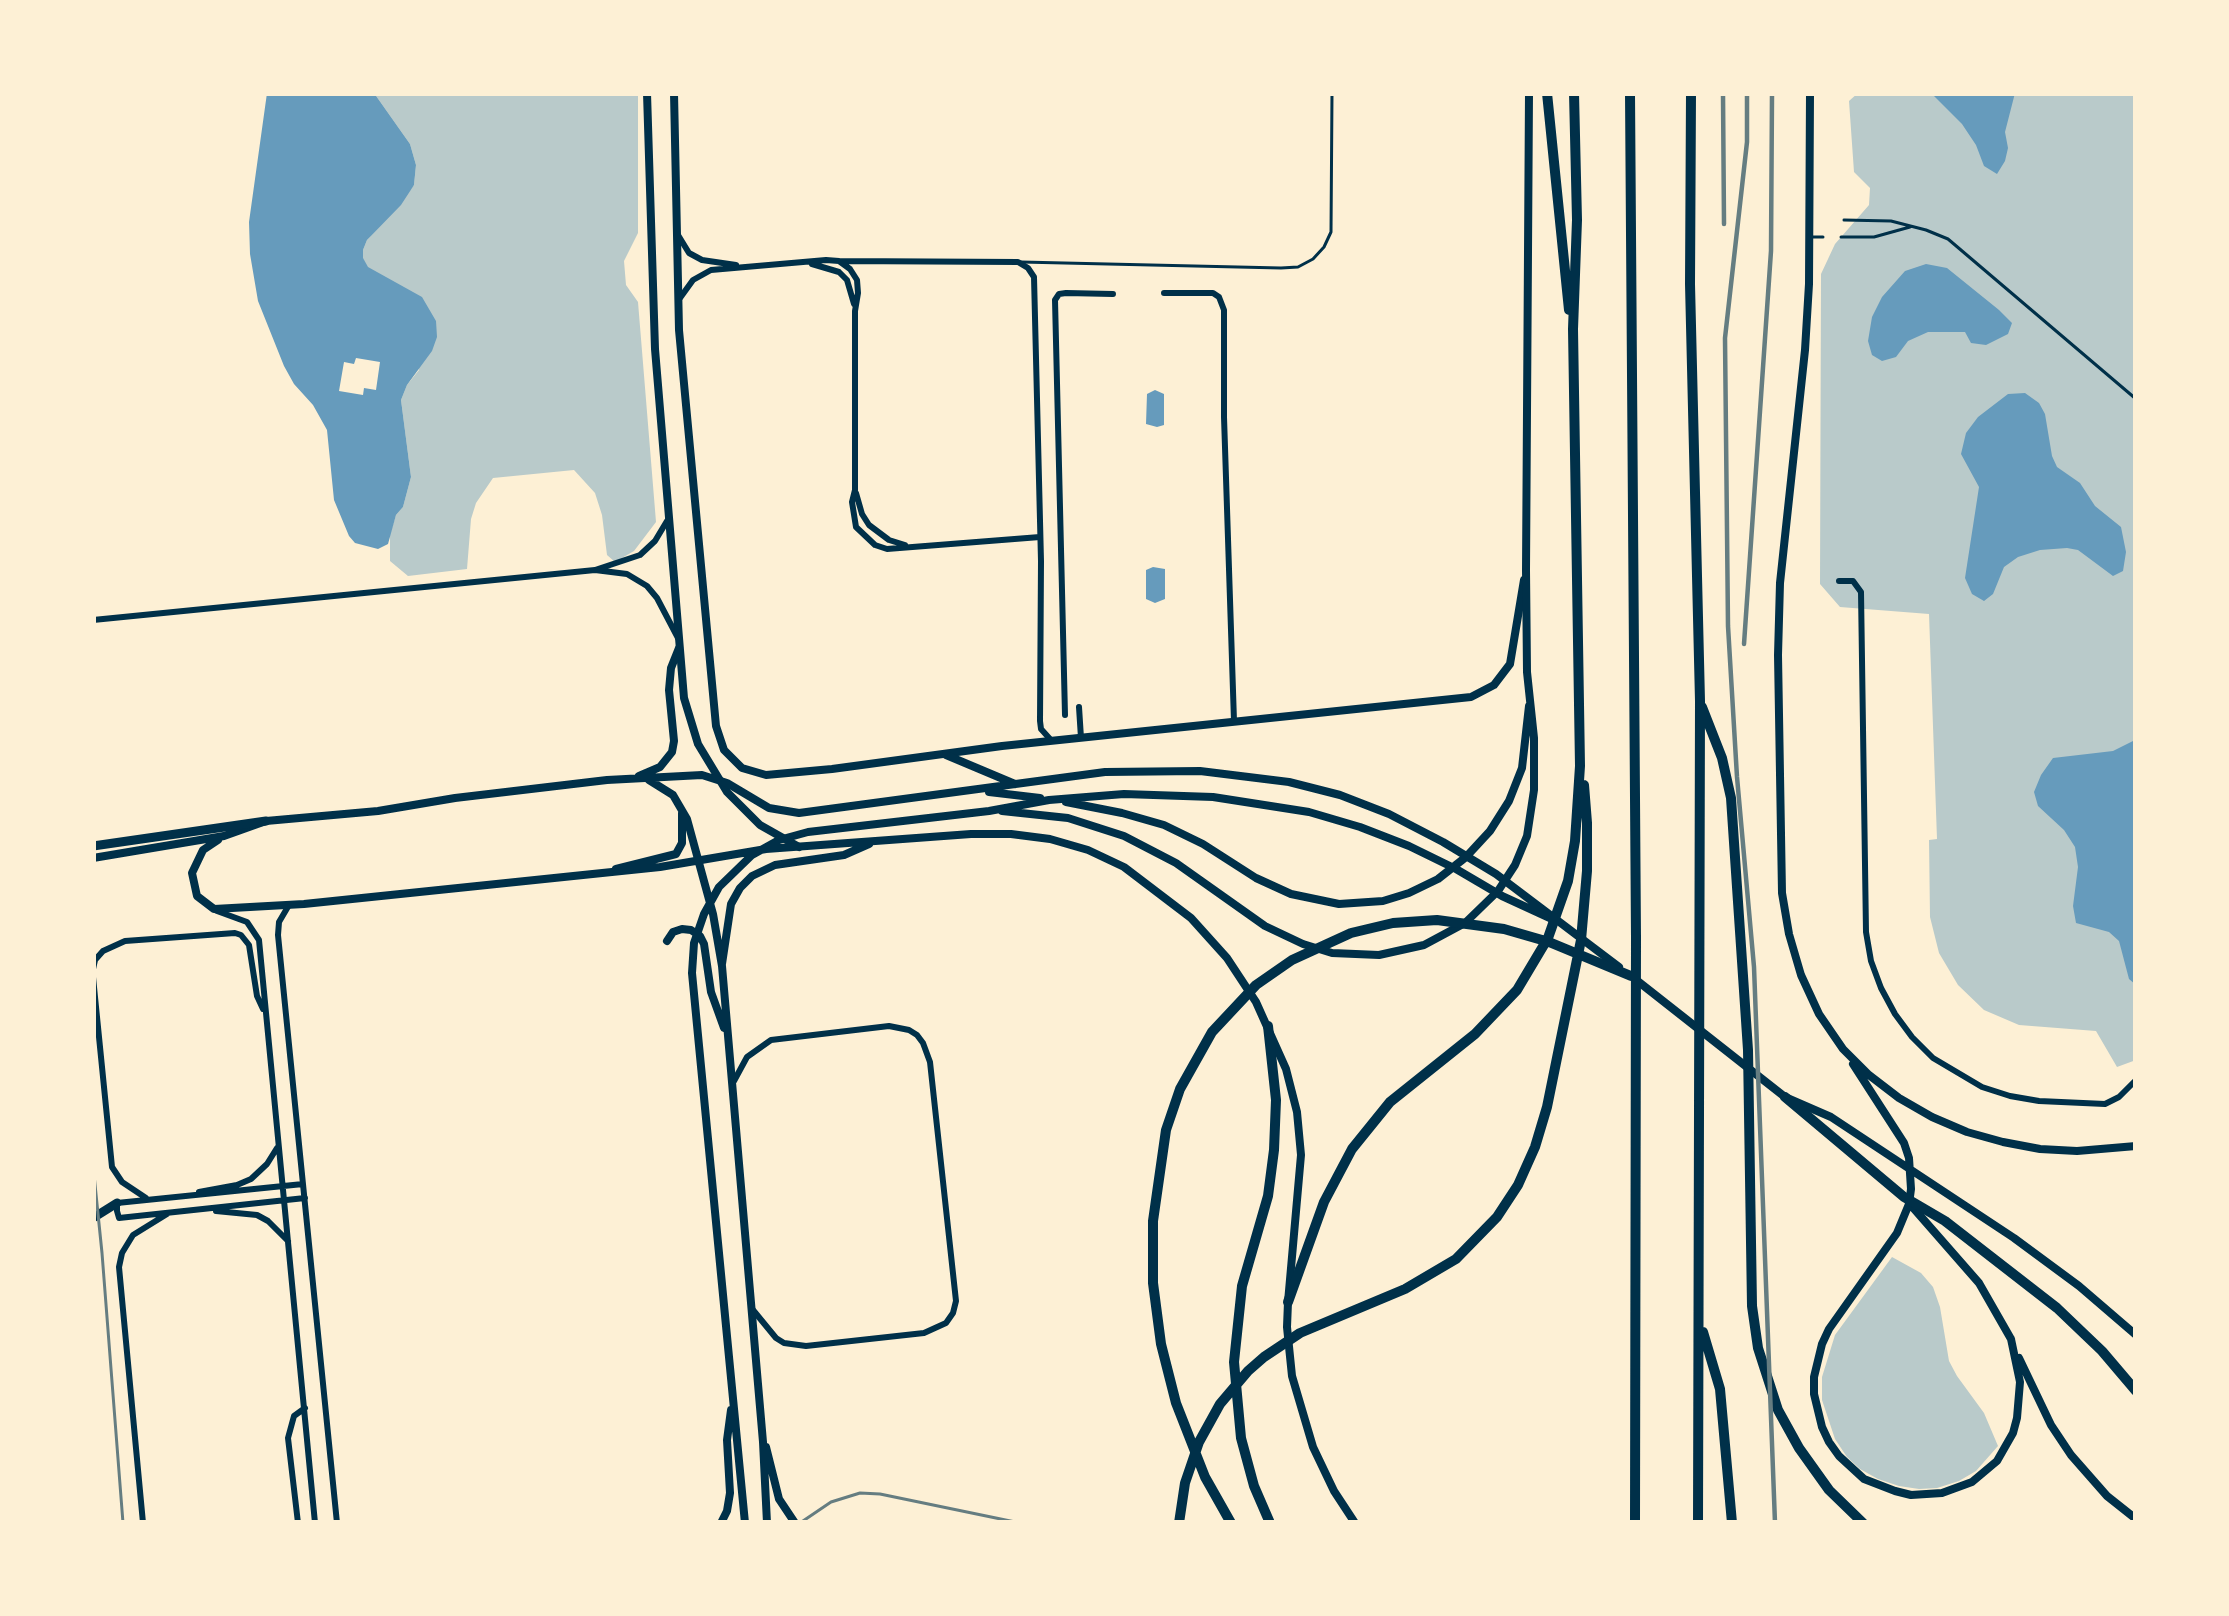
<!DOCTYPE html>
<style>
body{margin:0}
#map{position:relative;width:2229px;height:1616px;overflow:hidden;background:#fdf0d5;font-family:"Archivo Narrow",sans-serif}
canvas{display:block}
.frame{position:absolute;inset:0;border:96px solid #fdf0d5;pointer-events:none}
</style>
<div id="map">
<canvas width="2229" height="1616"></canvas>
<div class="frame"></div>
</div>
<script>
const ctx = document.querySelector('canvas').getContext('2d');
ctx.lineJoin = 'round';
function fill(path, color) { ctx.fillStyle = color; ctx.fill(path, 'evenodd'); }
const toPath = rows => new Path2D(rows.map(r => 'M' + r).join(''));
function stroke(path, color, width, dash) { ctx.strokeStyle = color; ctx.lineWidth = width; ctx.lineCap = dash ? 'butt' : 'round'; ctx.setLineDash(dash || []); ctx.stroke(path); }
fill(toPath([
 [374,93,638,93,638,233,624,261,626,285,638,302,656,522,634,551,615,562,607,555,602,515,595,493,574,470,493,478,476,503,471,519,467,569,408,576,390,561,390,534,396,515,403,507,411,477,401,400,407,385,419,370,363,259,363,250,367,240,414,185,416,165,410,144],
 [1858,93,2136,93,2136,1060,2117,1067,2096,1031,2019,1025,1984,1010,1958,985,1939,953,1930,917,1929,840,1937,839,1929,614,1840,607,1820,584,1821,274,1835,244,1869,205,1870,188,1854,172,1849,101],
 [1892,1257,1921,1273,1933,1287,1940,1307,1949,1361,1957,1376,1984,1413,1998,1446,1976,1471,1959,1481,1937,1488,1919,1489,1899,1486,1878,1479,1860,1469,1847,1457,1835,1439,1822,1400,1822,1377,1835,1335]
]), '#b9caca');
fill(toPath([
 [267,93,374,93,410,144,416,165,414,185,401,205,367,240,363,250,363,258,368,267,422,297,436,321,437,337,432,351,407,385,401,400,411,477,403,507,396,515,388,544,378,549,355,543,349,536,334,500,327,430,313,405,294,384,284,366,258,301,250,254,249,222],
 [1931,93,2015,93,2005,132,2008,148,2005,161,1997,174,1984,166,1976,145,1962,124],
 [1926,264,1947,268,1999,310,2012,323,2008,334,1986,345,1971,343,1965,332,1928,332,1908,341,1896,357,1882,361,1872,355,1868,341,1872,317,1882,297,1905,271],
 [1155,390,1164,394,1164,425,1157,427,1146,424,1147,394],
 [2025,393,2039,403,2045,414,2052,456,2057,467,2080,483,2095,506,2121,527,2126,552,2123,571,2113,576,2078,550,2067,548,2040,550,2018,557,2004,567,1993,594,1984,601,1972,594,1965,578,1979,487,1961,454,1966,433,1978,417,2008,394],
 [1153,567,1165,569,1165,599,1155,603,1146,599,1146,570],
 [2133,741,2136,741,2136,985,2129,979,2119,941,2109,932,2076,923,2073,906,2078,867,2075,847,2064,830,2038,806,2034,792,2041,775,2053,758,2113,751]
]), '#669bbc');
fill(toPath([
 [356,358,380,362,376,390,364,388,363,395,339,391,344,362,354,364]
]), '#fdf0d5');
stroke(toPath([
 [1844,220,1891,221,1926,230,1948,239,2136,399],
 [1811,237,1823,237],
 [1841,237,1874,237,1910,227],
 [1021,262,1281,268,1298,267,1313,259,1324,247,1331,232,1332,93]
]), '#003049', 3);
stroke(toPath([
 [678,235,689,253,702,260,736,265],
 [839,261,1018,262,1028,268,1034,277,1041,561,1040,721,1041,729,1050,739],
 [812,264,839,272,847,280,854,304],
 [1164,293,1213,293,1219,297,1224,310,1224,417,1234,721],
 [680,298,693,280,711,270,826,260,839,261,850,269,857,280,858,293,855,311,855,490,852,502,856,527,875,545,887,549,1040,537],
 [856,493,862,514,869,525,889,540,905,545],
 [595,570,627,574,647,586,657,598,678,638],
 [1839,581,1853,581,1861,592,1866,932,1871,961,1881,988,1895,1014,1912,1037,1933,1058,1982,1087,2010,1096,2039,1101,2105,1104,2119,1097,2136,1080],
 [93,620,595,570,640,555,655,541,667,521],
 [1079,707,1081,738],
 [1065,715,1055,300,1059,294,1066,293,1113,294],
 [289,905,279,922,278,935,337,1523],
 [217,911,247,922,259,940,315,1523],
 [93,969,95,960,103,951,125,941,235,933,241,935,249,945,257,996,263,1009],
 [93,977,112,1167,122,1182,146,1198],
 [734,1081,747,1057,771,1040,889,1026,909,1030,917,1035,923,1043,930,1062,956,1301,953,1313,946,1323,924,1333,806,1346,784,1343,776,1338,753,1310],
 [303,1184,117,1203,117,1211,119,1218,305,1198],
 [199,1192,237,1185,251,1179,267,1164,277,1148],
 [216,1211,257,1215,268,1221,288,1241],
 [143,1523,119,1267,122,1253,133,1235,167,1214],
 [298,1523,288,1438,294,1416,305,1408]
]), '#003049', 6);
stroke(toPath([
 [647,93,655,349,684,698,698,744,727,792,760,825,799,847],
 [674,93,679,330,716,726,724,750,742,768,766,775,832,769,1002,746,1471,697,1494,685,1510,664,1524,580]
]), '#003049', 8);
stroke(toPath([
 [1810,93,1809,284,1805,350,1780,583,1778,655,1782,893,1789,934,1801,975,1819,1014,1843,1049,1869,1075,1899,1098,1932,1117,1967,1132,2003,1142,2040,1149,2077,1151,2136,1146],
 [946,755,1015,784],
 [639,776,660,767,672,752,674,741,669,690,671,668,679,648],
 [649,780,673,795,687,819,713,914,722,966,763,1442,767,1523],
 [989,792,1040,798],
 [1066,802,1122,813,1164,825,1203,844,1256,878,1291,894,1339,904,1383,901,1409,893,1438,879,1466,857,1490,831,1509,801,1522,768,1529,706],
 [1002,811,1068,818,1124,836,1176,863,1265,926,1303,944,1332,953,1379,955,1424,945,1465,923,1498,891,1515,865,1527,836,1534,790,1534,738,1527,672,1526,570,1529,93],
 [218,840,203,850,192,873,197,896,214,909,304,904,660,867,766,849,971,834,1011,834,1050,839,1088,850,1124,867,1191,918,1227,958,1256,1002,1286,1069,1297,1112,1301,1155,1288,1302,1287,1327,1292,1376,1313,1447,1334,1491,1355,1523],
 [93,858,224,836,266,821,378,811,455,798,607,780,702,775,727,783,769,808,799,813,1105,772,1200,771,1289,782,1340,795,1389,814,1443,842,1496,874,1619,967],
 [616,869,676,854,682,843,682,813],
 [667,941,673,932,682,929,691,930,700,936,704,944,711,992,724,1028],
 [722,964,731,904,740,888,752,876,775,865,844,855,869,844],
 [1635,979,1785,1097,1831,1117,2014,1238,2079,1286,2136,1335],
 [1853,1064,1904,1143,1909,1158,1911,1189,1909,1204,1897,1233,1829,1329,1822,1344,1814,1377,1814,1394,1822,1427,1829,1442,1839,1456,1864,1479,1895,1491,1911,1495,1942,1493,1972,1482,1997,1461,2013,1433,2017,1418,2020,1382,2011,1339],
 [1909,1203,1979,1283,2011,1339],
 [2019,1358,2051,1425,2071,1455,2107,1496,2136,1519],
 [766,1447,779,1499,795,1523],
 [721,1523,727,1511,730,1493,727,1440,731,1410],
 [745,1523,692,973,694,943,704,914,719,887,752,855,779,840,808,832,989,811,1049,800,1124,794,1213,797,1309,812,1360,827,1409,846,1456,869,1502,896,1552,919]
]), '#003049', 8);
stroke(toPath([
 [93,846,266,821],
 [93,1218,117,1203]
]), '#003049', 9);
stroke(toPath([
 [1547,93,1569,310],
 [1630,93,1636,938,1635,1523],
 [1691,93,1690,284,1700,701,1698,1523],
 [1702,707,1722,758,1731,798,1748,1050,1752,1306,1758,1348,1778,1410,1799,1448,1829,1490,1863,1523],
 [1268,1026,1276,1100,1274,1150,1268,1196,1242,1286,1234,1362,1241,1438,1254,1486,1270,1523],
 [1785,1097,1904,1197,1945,1221,2057,1308,2102,1351,2136,1391],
 [1288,1302,1324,1202,1352,1149,1390,1102,1475,1034,1517,990,1548,938,1568,881,1575,841,1580,766,1573,329,1577,220,1574,93],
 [1703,1332,1720,1389,1732,1523],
 [1179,1523,1185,1483,1199,1442,1220,1404,1248,1371,1264,1357,1300,1333,1405,1289,1456,1259,1497,1217,1518,1185,1535,1147,1547,1107,1581,940,1587,871,1587,823,1584,785],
 [1231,1523,1205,1477,1176,1403,1161,1344,1153,1283,1153,1221,1166,1130,1180,1089,1212,1032,1256,985,1292,960,1351,933,1393,923,1437,920,1504,929,1549,942,1631,976]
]), '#003049', 10);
stroke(toPath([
 [93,1165,102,1253,123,1523],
 [800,1523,831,1502,860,1493,880,1494,1020,1523]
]), '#657d81', 3);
stroke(toPath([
 [1723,93,1724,224],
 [1747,93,1747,142,1725,338,1728,626,1737,777,1754,967,1775,1523],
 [1744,644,1771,251,1772,93]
]), '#657d81', 4.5);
</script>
